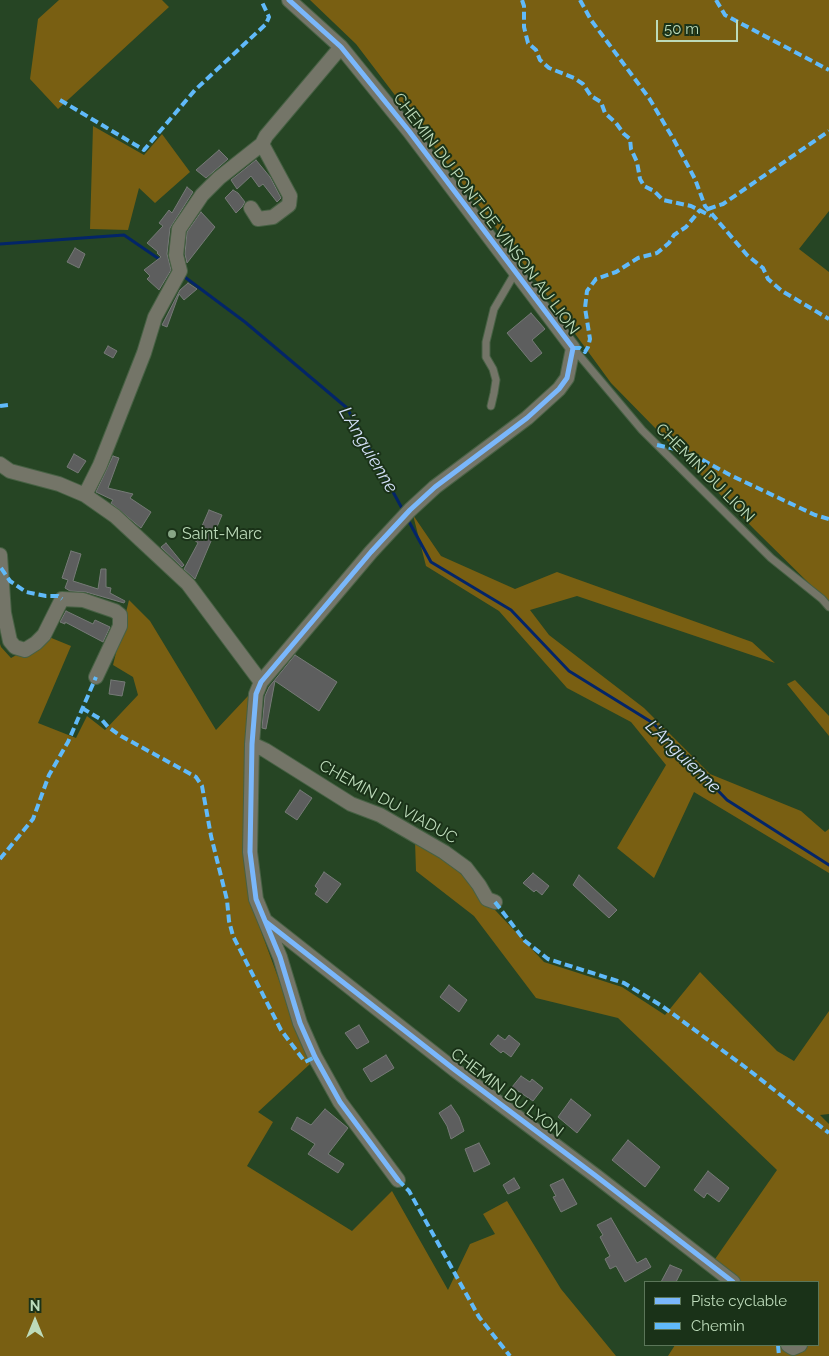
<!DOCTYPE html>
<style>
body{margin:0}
#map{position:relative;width:829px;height:1356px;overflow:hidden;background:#264524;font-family:Raleway,sans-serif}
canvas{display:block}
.legend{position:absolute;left:644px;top:1281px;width:175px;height:65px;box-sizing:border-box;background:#1a3218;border:1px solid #5b7659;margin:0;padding:6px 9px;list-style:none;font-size:15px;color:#bddbba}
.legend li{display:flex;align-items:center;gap:10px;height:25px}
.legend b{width:25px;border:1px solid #5b7659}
.north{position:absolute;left:10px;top:1296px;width:50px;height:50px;-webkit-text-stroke:4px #1a3218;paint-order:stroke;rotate:0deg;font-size:14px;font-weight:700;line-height:20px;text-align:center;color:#bddbba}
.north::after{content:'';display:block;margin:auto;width:18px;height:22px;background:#bddbba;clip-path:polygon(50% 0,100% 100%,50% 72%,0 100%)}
.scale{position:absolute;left:656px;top:20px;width:82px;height:22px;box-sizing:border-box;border:2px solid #bddbba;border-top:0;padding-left:6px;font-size:15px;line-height:18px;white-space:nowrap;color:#bddbba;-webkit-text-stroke:4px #1a3218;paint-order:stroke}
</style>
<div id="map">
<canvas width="829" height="1356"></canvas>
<ul class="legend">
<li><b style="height:6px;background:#7ab7fb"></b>Piste cyclable</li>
<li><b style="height:6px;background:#60bafa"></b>Chemin</li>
</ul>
<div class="north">N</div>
<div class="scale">50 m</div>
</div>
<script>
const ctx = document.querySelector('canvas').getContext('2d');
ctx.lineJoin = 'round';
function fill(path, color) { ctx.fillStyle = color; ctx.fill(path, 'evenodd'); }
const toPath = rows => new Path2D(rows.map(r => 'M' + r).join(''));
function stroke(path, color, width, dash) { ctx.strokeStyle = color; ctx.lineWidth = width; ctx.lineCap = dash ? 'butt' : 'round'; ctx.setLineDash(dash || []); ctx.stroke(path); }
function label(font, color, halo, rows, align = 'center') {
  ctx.font = font + ' Raleway,sans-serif'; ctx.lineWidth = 4; ctx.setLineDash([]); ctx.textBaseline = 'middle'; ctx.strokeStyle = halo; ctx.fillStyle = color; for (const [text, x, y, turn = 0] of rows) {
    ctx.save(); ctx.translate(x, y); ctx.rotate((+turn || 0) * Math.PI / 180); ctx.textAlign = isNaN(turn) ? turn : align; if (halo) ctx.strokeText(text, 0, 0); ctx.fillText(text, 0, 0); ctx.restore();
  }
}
fill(toPath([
 [59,0,162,0,169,7,58,109,30,79,38,19],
 [310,0,829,0,829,211,799,249,829,272,829,603,755,530,611,383,538,283,356,44],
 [93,126,144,155,162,134,190,172,155,203,139,188,128,230,90,229],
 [413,515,441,556,515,589,557,572,752,642,775,663,577,596,530,610,549,635,644,708,710,774,801,811,825,832,829,829,829,873,694,792,654,878,617,848,666,765,631,722,567,688,499,611,426,566],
 [129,600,150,621,216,730,248,696,245,862,258,923,310,1064,258,1112,273,1122,247,1166,352,1231,392,1191,448,1290,470,1244,495,1234,483,1214,507,1201,561,1289,616,1356,0,1356,0,644,1,647,11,658,49,637,71,646,38,723,76,738,87,716,105,730,138,695,133,677,113,665],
 [795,680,829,716,829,736,787,684],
 [415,841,447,859,544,962,622,987,665,1015,700,972,777,1051,794,1061,829,1011,829,1114,820,1115,829,1124,829,1356,668,1356,675,1345,818,1345,818,1282,720,1282,728,1271,713,1262,777,1170,618,1018,536,998,474,916,416,871]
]), '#795f12');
stroke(toPath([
 [0,244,124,235,162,261],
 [182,275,245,322,347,408,404,512],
 [407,518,431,562,511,610,569,671,653,723,727,800,829,865]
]), '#032568', 3);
const building = toPath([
 [219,150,228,159,206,178,196,170,219,150],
 [256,160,270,177,281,198,277,202,263,184,259,187,251,176,237,189,231,180,256,160],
 [187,187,193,192,170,228,167,254,171,270,159,290,147,279,150,276,144,270,161,257,157,253,158,252,147,243,163,226,159,223,169,210,172,213,187,187],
 [233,190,238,193,245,202,242,207,236,213,225,198,233,190],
 [201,212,215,227,187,263,185,254,187,232,201,212],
 [75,248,85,254,79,268,67,262,75,248],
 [188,283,197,289,184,300,179,294,167,327,162,325,180,290,188,283],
 [531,313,545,329,532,340,542,353,531,362,507,333,531,313],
 [108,346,117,351,113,358,104,353,108,346],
 [74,454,86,461,78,473,67,467,74,454],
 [113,456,119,458,108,488,133,494,130,498,151,512,141,528,111,503,113,500,96,492,113,456],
 [209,510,222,515,195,579,184,569,198,543,193,539,196,532,199,533,209,510],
 [166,543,184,565,182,567,161,547,166,543],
 [71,551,81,554,73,581,98,589,101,569,106,569,106,587,111,588,110,593,125,601,124,603,86,592,70,591,65,588,68,580,62,578,71,551],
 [66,611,93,624,95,620,110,627,103,642,65,622,65,624,60,622,66,611],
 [295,655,337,682,319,711,275,681,266,729,262,728,265,696,269,687,295,655],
 [111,680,125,682,122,696,109,694,111,680],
 [300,790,312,798,297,820,285,812,300,790],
 [324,872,341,884,327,903,315,894,318,889,315,886,324,872],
 [533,873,549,886,542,895,536,890,534,892,523,883,533,873],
 [579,875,617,910,609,918,573,885,579,875],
 [449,985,467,1000,459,1012,440,997,449,985],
 [359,1025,369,1042,357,1049,345,1033,359,1025],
 [498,1035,505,1040,509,1035,520,1044,511,1057,503,1051,501,1053,490,1044,498,1035],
 [386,1055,394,1068,371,1082,363,1069,386,1055],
 [521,1076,530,1082,532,1079,543,1088,533,1101,512,1087,521,1076],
 [571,1099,591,1115,577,1133,558,1117,571,1099],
 [451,1105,459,1117,464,1131,451,1139,447,1126,439,1113,451,1105],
 [325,1109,348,1128,328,1154,344,1164,338,1173,308,1154,315,1144,291,1129,297,1117,311,1125,325,1109],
 [628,1140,660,1167,645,1187,612,1160,628,1140],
 [479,1143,490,1164,474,1172,465,1149,479,1143],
 [708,1171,729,1188,719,1202,707,1193,704,1198,694,1190,708,1171],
 [514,1178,520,1188,508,1194,503,1185,514,1178],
 [563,1179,577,1204,561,1212,553,1197,556,1196,550,1185,563,1179],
 [611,1218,637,1263,646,1258,651,1267,625,1282,616,1266,610,1269,605,1259,610,1256,600,1237,603,1235,597,1225,611,1218],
 [670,1265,682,1270,676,1282,661,1282,670,1265]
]);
fill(building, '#5d5e5e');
stroke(building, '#767a77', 1);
const service = toPath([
 [573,348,642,430,771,558,822,599,829,607],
 [491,406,494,393,496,380,493,369,486,357,486,342,494,309,515,273]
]);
const minor = toPath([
 [289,0,341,47,409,131,573,348,567,378,559,389,527,418,435,487,410,510,371,552,261,682,256,694,252,744,250,852,256,899,280,957,300,1023,315,1057,340,1102,398,1180],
 [251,208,258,219,273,217,289,205,290,196,262,144,266,136,341,47],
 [0,464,10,471,59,484,85,495,115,516,188,584,261,682],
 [85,495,100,465,144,353,155,317,180,271,176,255,179,229,202,195,219,178,262,144],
 [0,555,4,613,10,641,15,647,25,650,36,643,44,635,62,599,83,600,115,611,120,615,120,626,96,677],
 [252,744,265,750,351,804,380,815,444,852,466,868,479,885,487,899,495,902],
 [267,922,455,1070,596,1176,733,1282],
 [788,1345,793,1348,800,1345]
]);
stroke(service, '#476144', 9);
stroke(minor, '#476144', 16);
stroke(service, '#747568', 7);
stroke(minor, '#747568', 14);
stroke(toPath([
 [522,0,524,6,524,27,528,43,536,50,540,60,549,68,574,78,583,84,591,96,601,102,605,113,616,123,624,134,630,139,631,149,637,162,640,179,644,186,654,191,663,200,691,206,711,216],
 [580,0,591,20,649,98,674,140,695,179,705,206,747,255,763,268,768,279,782,291,829,319],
 [716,0,725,15,829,70],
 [60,100,144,150,195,90,266,24,269,17,261,0],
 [708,209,723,204,829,131],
 [573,348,580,348,585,352,588,347,590,339,585,308,587,291,596,279,616,272,638,258,657,253,669,243,674,235,686,227,700,210],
 [0,406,8,405],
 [657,445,688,452,730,475,815,515,829,519],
 [1,568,10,581,26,592,46,596,58,596,62,599],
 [82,708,102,720,108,727,121,736,196,777,202,786,211,836,227,900,229,921,233,936,281,1030,305,1062,315,1057],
 [0,859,33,819,49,775,68,742,96,677],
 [495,902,525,941,548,959,624,983,662,1006,745,1067,829,1133],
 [398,1180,409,1191,479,1317,510,1356],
 [778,1345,779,1356]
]), '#60bafa', 4, [8, 4]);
stroke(toPath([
 [289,0,341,47,409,131,573,348,567,378,559,389,527,418,435,487,410,510,371,552,261,682,256,694,252,744,250,852,256,899,280,957,300,1023,315,1057,340,1102,398,1180],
 [266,922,455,1070,596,1176,733,1282]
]), '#7ab7fb', 5);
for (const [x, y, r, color] of [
 [172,534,5,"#88a686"]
]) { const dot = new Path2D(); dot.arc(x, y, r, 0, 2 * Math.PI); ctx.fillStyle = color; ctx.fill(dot); stroke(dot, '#1a3218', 2); }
label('16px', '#bddbba', '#1a3218', [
 ["CHEMIN DU PONT DE VINSON AU LION",486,214,53],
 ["CHEMIN DU LION",705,473,45],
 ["CHEMIN DU VIADUC",388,802,29],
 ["CHEMIN DU LYON",507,1093,37]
]);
label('16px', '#bddbba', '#1a3218', [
 ["Saint-Marc",182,534]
], 'left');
label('italic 18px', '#d4e1f8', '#1a3218', [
 ["L'Anguienne",368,450,59],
 ["L'Anguienne",683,757,44]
]);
</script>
